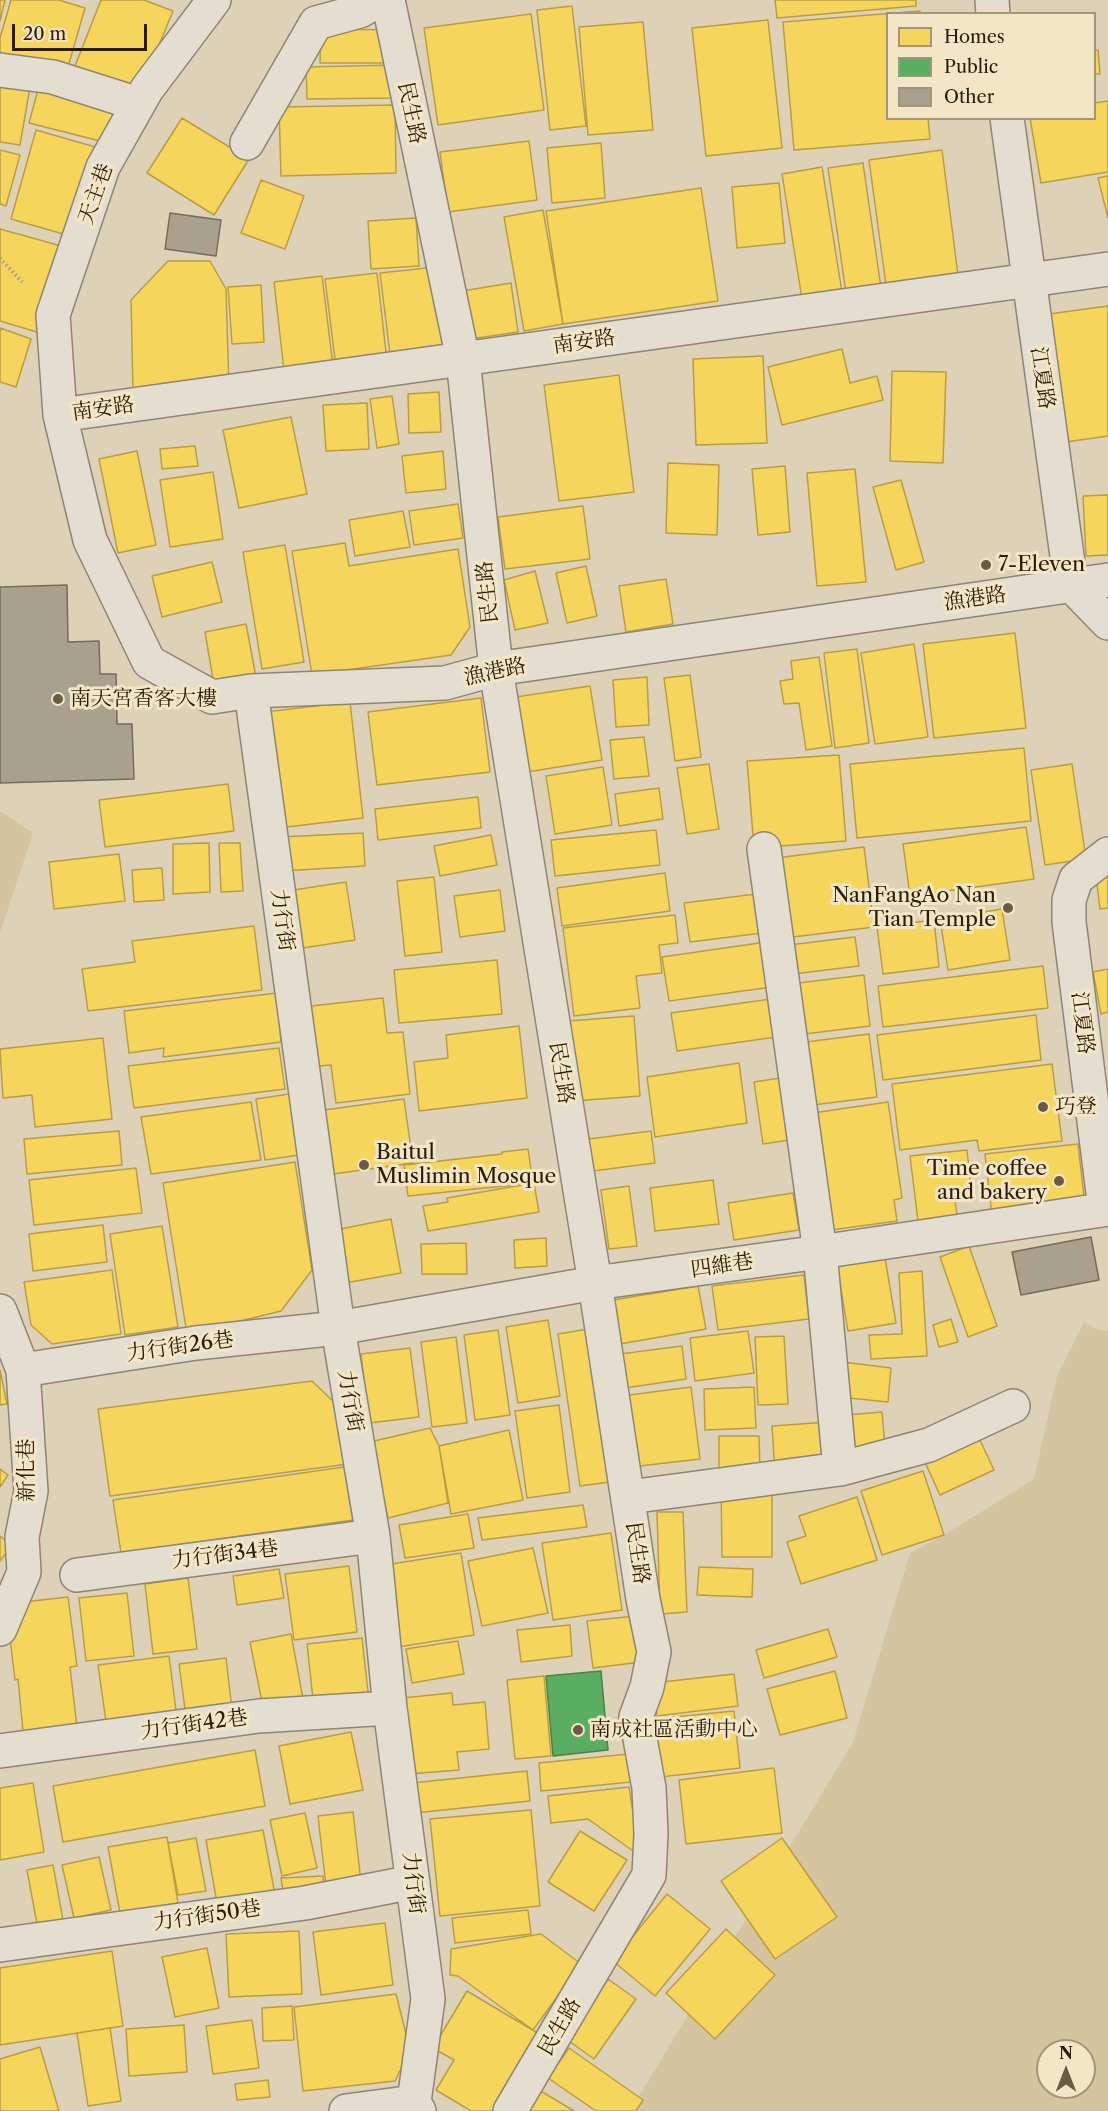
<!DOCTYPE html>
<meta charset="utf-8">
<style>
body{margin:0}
#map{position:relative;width:1108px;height:2111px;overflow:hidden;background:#ddd2b8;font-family:"Libre Caslon Text",serif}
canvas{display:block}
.legend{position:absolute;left:886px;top:12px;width:210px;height:108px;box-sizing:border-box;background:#f3e6c7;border:2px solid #a49579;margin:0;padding:8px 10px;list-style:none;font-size:18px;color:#2d1b03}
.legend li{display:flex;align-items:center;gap:12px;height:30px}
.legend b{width:30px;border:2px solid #a49579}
.north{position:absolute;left:1036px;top:2039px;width:60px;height:60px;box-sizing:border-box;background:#f3e6c7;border:2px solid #a49579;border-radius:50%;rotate:0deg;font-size:16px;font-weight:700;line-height:24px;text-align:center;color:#2d1b03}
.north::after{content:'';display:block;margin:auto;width:21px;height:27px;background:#6b5b42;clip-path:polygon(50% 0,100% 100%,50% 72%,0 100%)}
.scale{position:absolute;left:12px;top:24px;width:135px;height:27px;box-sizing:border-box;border:3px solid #2d1b03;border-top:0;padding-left:8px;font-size:18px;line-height:21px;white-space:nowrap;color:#2d1b03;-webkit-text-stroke:4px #f3e6c7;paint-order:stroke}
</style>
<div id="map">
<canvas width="1108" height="2111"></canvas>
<ul class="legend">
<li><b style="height:16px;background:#f6d55c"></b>Homes</li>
<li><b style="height:16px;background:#5aae61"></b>Public</li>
<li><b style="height:16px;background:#a9a08e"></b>Other</li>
</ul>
<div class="north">N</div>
<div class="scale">20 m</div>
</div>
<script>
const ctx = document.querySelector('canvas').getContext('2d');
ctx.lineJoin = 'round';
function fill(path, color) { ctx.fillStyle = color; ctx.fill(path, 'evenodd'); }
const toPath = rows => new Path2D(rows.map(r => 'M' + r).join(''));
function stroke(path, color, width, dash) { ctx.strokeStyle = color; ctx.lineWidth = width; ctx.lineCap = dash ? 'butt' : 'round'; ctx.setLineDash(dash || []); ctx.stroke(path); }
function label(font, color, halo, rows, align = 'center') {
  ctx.font = font + ' "Libre Caslon Text","Noto Serif TC",serif'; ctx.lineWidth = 6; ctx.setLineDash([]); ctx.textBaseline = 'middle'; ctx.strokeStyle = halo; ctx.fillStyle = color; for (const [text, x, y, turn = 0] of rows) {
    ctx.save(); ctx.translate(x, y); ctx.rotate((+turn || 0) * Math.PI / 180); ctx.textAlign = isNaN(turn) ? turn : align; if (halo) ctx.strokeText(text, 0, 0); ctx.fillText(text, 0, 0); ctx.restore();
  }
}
fill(toPath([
 [0,811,33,833,0,933],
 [1084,1322,1098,1330,1108,1331,1108,2111,634,2111,633,2106,853,1742,910,1553,944,1535,1034,1479,1057,1376],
 [1048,2051,1084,2051,1084,2087,1048,2087]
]), '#d4c4a0');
const homes = toPath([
 [0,0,5,0,0,21,0,0],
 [11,0,59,0,85,8,66,74,0,55,0,38,11,0],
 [101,0,144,0,173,11,138,96,73,71,101,0],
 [775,0,916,0,916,6,777,18,775,0],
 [572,6,586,126,550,130,537,10,572,6],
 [920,11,920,14,888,14,888,118,928,118,930,139,794,150,783,22,920,11],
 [531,14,544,110,438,125,424,28,531,14],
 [768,20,782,148,706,156,692,28,768,20],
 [643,22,653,130,588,135,579,27,643,22],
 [321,29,396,30,396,63,320,63,321,29],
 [1094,50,1098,50,1100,74,1094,74,1094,50],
 [397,65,397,98,307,99,306,67,397,65],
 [0,82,30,87,20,145,0,142,0,82],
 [39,86,118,107,108,143,29,123,39,86],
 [1108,101,1108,172,1041,183,1030,118,1094,118,1094,103,1108,101],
 [395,105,396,173,281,176,279,107,395,105],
 [182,118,249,159,214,215,147,173,182,118],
 [36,130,116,153,91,242,11,219,36,130],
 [529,141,537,200,448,212,440,152,529,141],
 [601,143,605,198,552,203,547,148,601,143],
 [0,150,20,155,6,206,0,204,0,150],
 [942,150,958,275,886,285,869,160,942,150],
 [863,163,881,288,846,293,828,168,863,163],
 [822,167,842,292,802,299,782,174,822,167],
 [1108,176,1108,218,1098,178,1108,176],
 [261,180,304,196,285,249,241,233,261,180],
 [779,183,785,243,737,248,732,187,779,183],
 [701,188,718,301,563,324,546,211,701,188],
 [543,210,563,324,524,331,504,217,543,210],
 [416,218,419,266,371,269,368,221,416,218],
 [0,229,72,249,47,335,0,321,0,229],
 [168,261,210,261,226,289,229,389,133,391,131,300,168,261],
 [436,267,447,348,390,354,380,273,436,267],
 [377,273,387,361,336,367,325,279,377,273],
 [322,276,333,366,284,371,274,282,322,276],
 [511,283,518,332,463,340,456,292,511,283],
 [261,285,264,342,232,344,228,287,261,285],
 [1108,306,1108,436,1066,442,1049,314,1108,306],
 [0,328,31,339,16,387,0,382,0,328],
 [842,349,850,383,877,376,883,400,782,425,768,367,842,349],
 [763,356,767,443,696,445,693,359,763,356],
 [892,371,946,372,943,463,890,461,892,371],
 [619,375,634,492,559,501,544,385,619,375],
 [439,392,441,432,409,433,408,394,439,392],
 [392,396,399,444,377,448,370,399,392,396],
 [367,403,369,449,326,451,323,405,367,403],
 [291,417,307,494,239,508,223,430,291,417],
 [195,446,198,466,162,469,160,449,195,446],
 [137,451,156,545,118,553,99,459,137,451],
 [443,451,446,489,406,493,402,456,443,451],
 [668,463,719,465,717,535,666,533,668,463],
 [785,466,790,532,758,535,752,469,785,466],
 [855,469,866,582,817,586,807,473,855,469],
 [213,472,223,539,170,547,160,480,213,472],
 [901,480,924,562,896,570,873,487,901,480],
 [1108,495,1108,555,1086,556,1083,496,1108,495],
 [458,504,463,538,414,545,409,511,458,504],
 [583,506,590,559,505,569,498,517,583,506],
 [403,511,410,547,355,556,349,520,403,511],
 [345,543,349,566,458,549,470,627,451,655,312,675,292,551,345,543],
 [285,545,304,662,262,669,243,552,285,545],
 [212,562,222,602,162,617,152,576,212,562],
 [586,566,597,616,567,623,556,573,586,566],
 [535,571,548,623,515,630,504,580,535,571],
 [666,579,673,624,626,632,619,586,666,579],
 [246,624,256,677,214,685,205,632,246,624],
 [1015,633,1026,728,934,738,923,644,1015,633],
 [914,644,928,737,875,744,861,653,914,644],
 [857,649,869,743,835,748,824,653,857,649],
 [819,657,832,746,806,750,799,703,784,704,780,681,793,679,791,661,819,657],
 [690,675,701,757,675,761,664,678,690,675],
 [647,677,649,725,616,727,613,680,647,677],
 [590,686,602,760,521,773,509,698,590,686],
 [481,698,490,772,377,785,368,712,481,698],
 [350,702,363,818,278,828,265,712,350,702],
 [644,737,649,776,614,779,610,740,644,737],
 [1024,748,1031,821,857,838,850,764,1024,748],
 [839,755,846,841,754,848,747,761,839,755],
 [709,764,719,829,687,834,677,768,709,764],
 [1072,764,1086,859,1045,865,1031,770,1072,764],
 [603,767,612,825,555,834,546,776,603,767],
 [228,784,234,831,105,847,99,800,228,784],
 [659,788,663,819,619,826,615,794,659,788],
 [478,797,481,828,378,840,375,809,478,797],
 [1026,827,1034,879,910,896,903,844,1026,827],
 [656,830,660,865,555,876,551,840,656,830],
 [363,833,365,866,283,871,281,837,363,833],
 [491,835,497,865,440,876,434,846,491,835],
 [209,843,210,892,173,894,173,844,209,843],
 [219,843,240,843,243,891,221,892,219,843],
 [864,847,874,927,785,938,776,858,864,847],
 [119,854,125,901,54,909,49,862,119,854],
 [162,868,164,900,134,902,132,870,162,868],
 [665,873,670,911,562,926,557,888,665,873],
 [1108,875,1108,908,1100,909,1096,877,1108,875],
 [434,877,442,952,405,956,397,881,434,877],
 [346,882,355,940,296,949,287,891,346,882],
 [500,890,505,931,460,937,454,896,500,890],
 [756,894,762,933,690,942,684,903,756,894],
 [1002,909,1010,960,948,970,940,919,1002,909],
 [675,915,678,943,659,945,662,973,636,976,640,1008,574,1016,563,928,675,915],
 [934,920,939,967,883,974,877,927,934,920],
 [254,926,262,990,88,1011,82,969,135,962,132,941,254,926],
 [855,937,859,966,793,974,789,945,855,937],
 [766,942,772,987,669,1001,662,957,766,942],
 [497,960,502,1014,399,1023,394,970,497,960],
 [1043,966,1048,1008,883,1027,878,986,1043,966],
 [1108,969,1108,1012,1101,1014,1093,972,1108,969],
 [864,975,870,1026,796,1035,790,984,864,975],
 [277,993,281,1042,163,1057,164,1048,129,1053,124,1011,277,993],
 [383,998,387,1033,403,1032,410,1094,336,1103,331,1065,318,1066,311,1006,383,998],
 [771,999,776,1037,677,1051,671,1013,771,999],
 [1036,1015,1041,1060,883,1080,877,1035,1036,1015],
 [634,1016,640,1096,574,1101,568,1021,634,1016],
 [519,1026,527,1098,419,1111,414,1062,448,1058,446,1035,519,1026],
 [869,1034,877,1097,805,1106,798,1043,869,1034],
 [103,1038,112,1119,35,1127,32,1095,3,1098,0,1049,103,1038],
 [279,1048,285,1089,134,1108,128,1066,279,1048],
 [739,1063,747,1123,655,1137,647,1077,739,1063],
 [1052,1064,1062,1141,979,1151,977,1140,900,1150,892,1084,1052,1064],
 [787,1077,796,1139,763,1144,754,1082,787,1077],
 [296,1093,306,1154,265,1160,256,1099,296,1093],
 [404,1099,413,1163,326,1175,317,1111,404,1099],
 [251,1102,261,1160,151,1174,141,1117,251,1102],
 [888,1102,902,1198,894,1200,897,1221,824,1231,806,1114,888,1102],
 [119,1131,122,1165,27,1174,24,1139,119,1131],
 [651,1131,655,1163,593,1171,589,1139,651,1131],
 [1078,1144,1085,1206,992,1216,985,1154,1078,1144],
 [528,1149,533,1183,408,1196,404,1165,502,1154,502,1152,528,1149],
 [967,1150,971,1189,954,1192,957,1216,918,1221,910,1156,967,1150],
 [295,1162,312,1270,281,1311,187,1334,163,1183,295,1162],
 [136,1168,142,1213,34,1225,29,1180,136,1168],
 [713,1180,719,1224,655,1231,650,1188,713,1180],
 [534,1183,539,1212,428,1231,423,1206,448,1202,447,1198,534,1183],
 [629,1186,637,1246,609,1249,601,1190,629,1186],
 [793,1193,799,1230,734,1240,728,1203,793,1193],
 [391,1219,401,1273,345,1283,335,1230,391,1219],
 [103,1225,107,1262,33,1271,29,1234,103,1225],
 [162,1226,178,1327,125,1335,110,1234,162,1226],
 [546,1238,547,1266,515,1268,514,1240,546,1238],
 [466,1243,467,1274,422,1274,421,1244,466,1243],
 [969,1246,997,1326,968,1337,940,1257,969,1246],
 [885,1258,896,1323,848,1331,837,1265,885,1258],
 [112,1270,121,1334,52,1344,31,1325,24,1282,112,1270],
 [922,1271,927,1356,871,1359,869,1335,902,1334,899,1273,922,1271],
 [804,1275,809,1319,718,1330,712,1286,804,1275],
 [698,1286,706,1329,614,1345,607,1301,698,1286],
 [951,1319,958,1342,939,1347,933,1325,951,1319],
 [548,1320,560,1396,518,1403,506,1327,548,1320],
 [594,1328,617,1481,580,1486,558,1334,594,1328],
 [498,1330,510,1415,475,1420,464,1335,498,1330],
 [748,1331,754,1373,695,1381,690,1338,748,1331],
 [784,1336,788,1404,758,1405,755,1337,784,1336],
 [456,1337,467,1423,432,1427,421,1342,456,1337],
 [682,1346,686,1379,625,1388,620,1354,682,1346],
 [410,1348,419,1417,369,1423,361,1354,410,1348],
 [843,1362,891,1368,888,1402,839,1397,843,1362],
 [0,1370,7,1404,0,1405,0,1370],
 [312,1381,340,1408,348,1464,110,1496,98,1409,312,1381],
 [691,1387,700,1459,631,1467,622,1396,691,1387],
 [754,1387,756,1428,705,1430,704,1389,754,1387],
 [559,1405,570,1492,527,1498,515,1411,559,1405],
 [882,1412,885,1446,850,1449,847,1415,882,1412],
 [971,1421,994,1470,940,1495,917,1445,971,1421],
 [829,1422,833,1469,775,1473,772,1426,829,1422],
 [430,1428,439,1446,448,1503,388,1518,370,1442,430,1428],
 [509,1430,523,1500,451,1514,439,1446,509,1430],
 [719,1436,759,1436,760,1470,719,1471,719,1436],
 [344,1467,353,1520,121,1553,113,1500,344,1467],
 [0,1469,8,1475,0,1487,0,1469],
 [923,1471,944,1535,882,1555,861,1491,923,1471],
 [772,1483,772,1557,722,1557,721,1484,772,1483],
 [857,1497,877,1560,801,1584,787,1542,806,1536,799,1516,857,1497],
 [583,1505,587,1527,482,1540,478,1518,583,1505],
 [657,1512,683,1512,687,1612,660,1614,657,1512],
 [468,1514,474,1548,405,1558,399,1525,468,1514],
 [611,1533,622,1610,553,1620,542,1543,611,1533],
 [0,1536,12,1545,0,1561,0,1536],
 [533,1548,548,1613,482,1626,468,1561,533,1548],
 [461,1553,474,1635,398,1647,385,1565,461,1553],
 [349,1566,357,1632,294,1640,285,1574,349,1566],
 [699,1567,753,1569,752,1597,697,1595,699,1567],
 [279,1569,284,1598,237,1605,233,1576,279,1569],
 [188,1578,197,1649,153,1654,145,1584,188,1578],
 [127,1593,134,1656,86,1661,79,1598,127,1593],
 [68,1597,77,1666,70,1667,78,1736,24,1742,18,1679,15,1680,6,1604,68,1597],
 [636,1616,641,1662,593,1668,587,1621,636,1616],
 [570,1625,572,1656,521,1662,517,1630,570,1625],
 [828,1629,837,1657,764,1678,756,1650,828,1629],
 [291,1634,304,1704,264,1712,250,1642,291,1634],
 [362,1638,369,1701,314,1708,307,1644,362,1638],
 [458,1641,464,1674,412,1683,406,1649,458,1641],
 [169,1656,178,1726,108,1736,98,1665,169,1656],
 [226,1658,233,1718,187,1724,179,1664,226,1658],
 [835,1671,847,1718,780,1735,767,1689,835,1671],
 [734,1674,738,1706,657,1716,653,1683,734,1674],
 [544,1676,551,1756,515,1759,507,1680,544,1676],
 [452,1693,453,1705,485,1702,489,1749,457,1752,459,1770,409,1774,402,1698,452,1693],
 [734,1711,740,1768,660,1777,654,1719,734,1711],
 [351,1732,363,1790,290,1804,279,1746,351,1732],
 [255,1750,265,1806,63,1842,53,1786,255,1750],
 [628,1754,631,1782,541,1791,539,1763,628,1754],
 [774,1768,782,1833,686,1844,679,1780,774,1768],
 [527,1771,530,1801,414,1813,412,1783,527,1771],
 [33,1783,44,1852,0,1860,0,1788,33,1783],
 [629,1787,634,1819,636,1853,588,1819,551,1823,548,1796,629,1787],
 [531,1810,540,1906,440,1916,430,1819,531,1810],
 [353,1812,361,1882,326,1886,318,1816,353,1812],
 [305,1813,317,1868,282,1876,270,1820,305,1813],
 [263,1830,276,1900,218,1909,206,1840,263,1830],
 [580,1831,627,1860,594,1911,548,1882,580,1831],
 [167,1837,178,1903,120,1913,108,1847,167,1837],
 [196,1838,206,1891,178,1895,168,1843,196,1838],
 [782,1838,837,1917,775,1959,721,1881,782,1838],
 [99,1857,111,1910,74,1918,62,1865,99,1857],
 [53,1865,63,1920,37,1924,27,1870,53,1865],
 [323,1876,324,1888,283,1891,281,1878,323,1876],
 [667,1894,710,1929,655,1996,613,1961,667,1894],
 [528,1910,531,1934,455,1943,452,1918,528,1910],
 [385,1923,393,1985,321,1995,313,1932,385,1923],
 [726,1929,775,1975,715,2039,666,1993,726,1929],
 [299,1931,302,1994,229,1997,226,1934,299,1931],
 [541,1934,581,1964,533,2030,458,1976,450,1975,451,1949,541,1934],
 [207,1948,219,2008,175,2017,162,1957,207,1948],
 [112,1951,123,2026,0,2045,0,1968,112,1951],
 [608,1979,636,1999,594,2059,566,2039,608,1979],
 [467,1991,546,2038,503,2111,471,2111,436,2090,454,2060,433,2048,467,1991],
 [396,1994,410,2050,395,2081,303,2091,294,2007,396,1994],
 [292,2006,294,2040,263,2041,262,2008,292,2006],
 [252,2020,259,2068,213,2074,206,2026,252,2020],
 [184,2025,187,2072,129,2076,126,2029,184,2025],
 [110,2028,121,2101,88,2106,77,2033,110,2028],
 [40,2047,59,2111,0,2111,0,2059,40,2047],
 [569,2048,643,2100,636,2111,596,2111,548,2078,569,2048],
 [268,2080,270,2097,237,2100,235,2084,268,2080],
 [539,2090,574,2111,526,2111,539,2090]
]);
fill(homes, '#f6d55c');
stroke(homes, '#ba9d41', 1.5);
const public = toPath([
 [601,1671,608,1750,553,1756,546,1676,601,1671]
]);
fill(public, '#5aae61');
stroke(public, '#4c8245', 1.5);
const building = toPath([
 [170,213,221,220,216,256,165,249,170,213],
 [67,585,68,642,99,641,100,674,116,674,117,724,132,724,134,779,0,783,0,587,67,585],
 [1091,1237,1099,1280,1021,1295,1012,1252,1091,1237]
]);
fill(building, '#a9a08e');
stroke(building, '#746c5c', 1.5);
const minor = toPath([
 [214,0,147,89,103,167,53,315,60,415,90,540,149,662,212,697,251,691,445,683,496,669,1108,580],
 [388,0,463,359,496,669,595,1283,643,1599,654,1652,647,1687,636,1717,649,1788,651,1834,649,1875,510,2111],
 [992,0,993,14],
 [0,70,53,77,138,104],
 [1007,118,1071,585,1108,623],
 [247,143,316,23,360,11,379,0],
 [60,415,1108,269],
 [251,691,338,1328,373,1536,390,1708,428,1999,414,2102,419,2111],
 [764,849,820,1252,840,1469],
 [1105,1209,1069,922,1069,900,1076,879,1108,854],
 [0,1311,23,1370,31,1491,22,1537,24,1572,0,1629],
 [23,1370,196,1343,338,1328,595,1283,820,1252,1108,1209],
 [629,1497,840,1469,929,1445,1013,1406],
 [77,1575,373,1536],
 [0,1751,259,1716,390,1708],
 [0,1945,305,1903,413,1882],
 [346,2111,414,2102]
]);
stroke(minor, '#8e8574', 36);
stroke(toPath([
 [0,258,22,282]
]), '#a19b8e', 4, [1.5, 3]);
stroke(minor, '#e4ded1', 33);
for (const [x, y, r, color] of [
 [986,565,6,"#6b5b42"],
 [58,699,6,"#6b5b42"],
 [1008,908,6,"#6b5b42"],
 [1043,1107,6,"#6b5b42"],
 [364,1165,6,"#6b5b42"],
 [1059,1181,6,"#6b5b42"],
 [578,1730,6,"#6b5b42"]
]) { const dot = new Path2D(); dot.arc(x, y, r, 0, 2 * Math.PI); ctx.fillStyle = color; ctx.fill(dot); stroke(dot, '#f3e6c7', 2); }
label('21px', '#2d1b03', '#f3e6c7', [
 ["民生路",411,113,78],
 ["天主巷",96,194,-70],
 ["南安路",584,342,-8],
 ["江夏路",1042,378,82],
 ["南安路",103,409,-8],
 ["民生路",488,592,-96],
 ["漁港路",975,599,-8],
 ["漁港路",495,672,-12],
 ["力行街",282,920,82],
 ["江夏路",1082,1023,83],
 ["民生路",561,1073,81],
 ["四維巷",722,1266,-8],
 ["力行街26巷",180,1347,-8],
 ["力行街",350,1401,80],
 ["新化巷",27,1470,-90],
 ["民生路",637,1553,82],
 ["力行街34巷",225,1555,-7],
 ["力行街42巷",194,1725,-8],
 ["力行街",413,1883,83],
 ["力行街50巷",207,1916,-8],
 ["民生路",560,2027,-60]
]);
label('21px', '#2d1b03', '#f3e6c7', [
 ["7-Eleven",998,565],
 ["南天宮香客大樓",70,699],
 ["NanFangAo Nan",996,896,"right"],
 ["Tian Temple",996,920,"right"],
 ["巧登",1055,1107],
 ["Baitul",376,1153],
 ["Muslimin Mosque",376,1177],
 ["Time coffee",1047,1169,"right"],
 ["and bakery",1047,1193,"right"],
 ["南成社區活動中心",590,1730]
], 'left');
</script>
